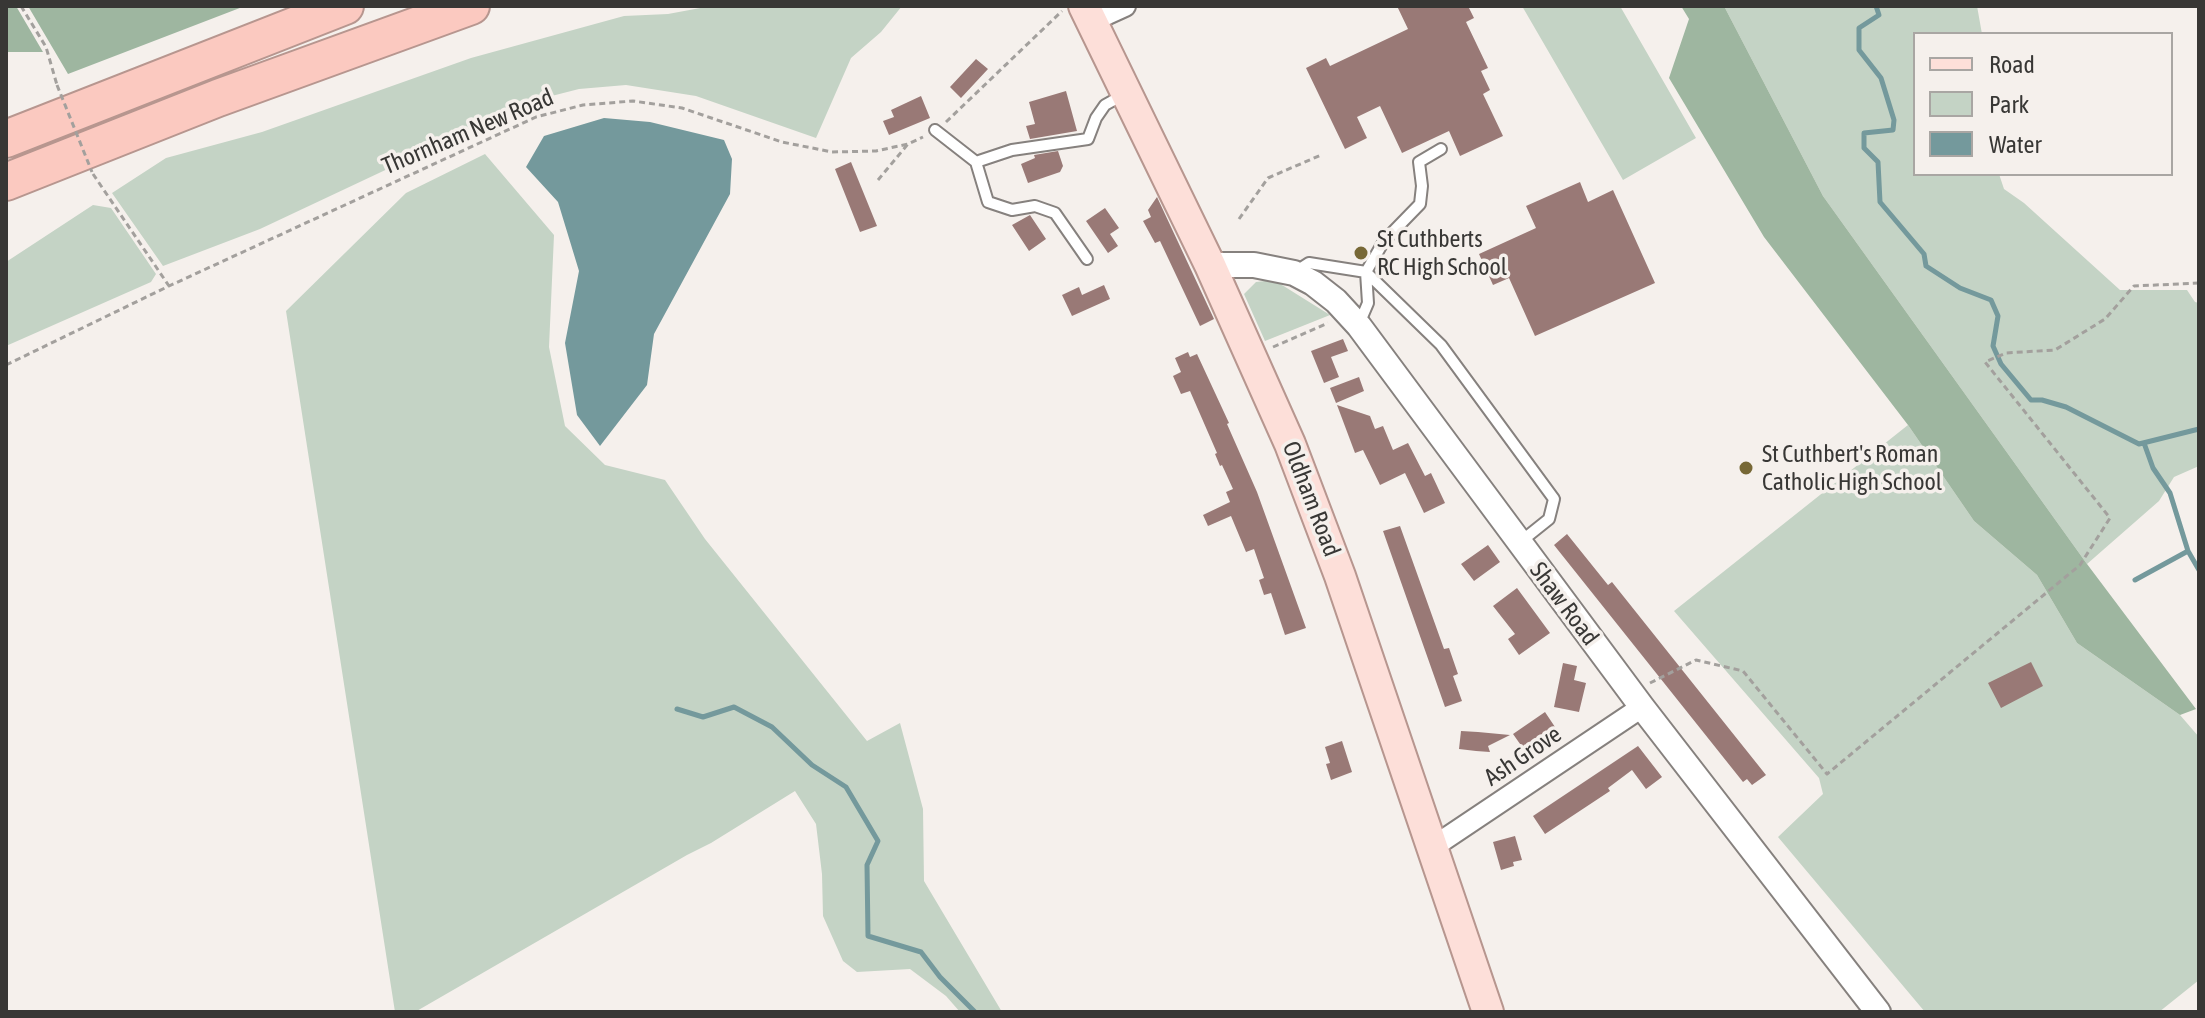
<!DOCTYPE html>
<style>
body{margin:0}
#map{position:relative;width:2205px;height:1018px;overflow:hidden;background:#f5f0ec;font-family:"Asap Condensed",sans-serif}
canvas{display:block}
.frame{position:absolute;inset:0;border:8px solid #383735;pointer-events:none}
.legend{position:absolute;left:1913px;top:32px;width:260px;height:144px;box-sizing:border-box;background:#f5f0ec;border:2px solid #a9a6a3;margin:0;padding:10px 14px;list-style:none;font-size:24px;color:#383735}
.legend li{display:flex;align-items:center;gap:16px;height:40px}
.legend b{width:40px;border:2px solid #a9a6a3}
</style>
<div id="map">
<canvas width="2205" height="1018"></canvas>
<div class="frame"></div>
<ul class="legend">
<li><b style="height:10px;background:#fddfd9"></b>Road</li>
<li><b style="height:22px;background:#c4d3c5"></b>Park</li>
<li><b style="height:22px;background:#74999c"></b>Water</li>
</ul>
</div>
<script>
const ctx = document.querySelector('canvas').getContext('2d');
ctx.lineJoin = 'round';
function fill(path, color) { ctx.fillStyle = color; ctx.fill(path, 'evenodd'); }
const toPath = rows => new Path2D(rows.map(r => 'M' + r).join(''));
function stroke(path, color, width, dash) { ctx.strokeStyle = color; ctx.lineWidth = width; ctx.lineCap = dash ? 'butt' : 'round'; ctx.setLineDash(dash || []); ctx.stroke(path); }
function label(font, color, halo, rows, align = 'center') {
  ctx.font = font + ' "Asap Condensed",sans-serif'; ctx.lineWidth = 7; ctx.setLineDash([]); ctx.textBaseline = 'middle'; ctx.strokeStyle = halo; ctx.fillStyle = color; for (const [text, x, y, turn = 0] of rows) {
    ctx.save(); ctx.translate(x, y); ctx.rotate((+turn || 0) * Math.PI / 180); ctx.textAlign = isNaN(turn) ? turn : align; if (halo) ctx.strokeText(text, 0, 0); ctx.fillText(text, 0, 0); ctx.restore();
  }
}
fill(toPath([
 [711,6,902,6,881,32,851,58,816,138,696,96,626,85,579,89,532,101,260,229,163,266,112,193,166,158,262,132,471,58,624,16,668,14],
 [1522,6,1620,6,1696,138,1623,180],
 [1724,6,1977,6,1982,34,1915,34,1915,174,1999,174,2004,189,2024,203,2120,290,2187,290,2195,302,2199,303,2199,466,2174,477,2159,501,2087,564,1823,196],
 [485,154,554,235,549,347,565,426,605,465,665,480,705,539,867,741,900,723,923,809,924,881,1002,1012,960,1012,946,996,910,969,857,972,843,961,823,916,822,874,816,824,795,791,711,843,687,855,415,1012,395,1012,286,311,406,193],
 [93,205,111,208,156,274,151,282,6,346,6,262],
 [1274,280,1330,315,1265,341,1244,294,1256,282],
 [1908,425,1974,521,2037,575,2077,643,2180,715,2199,737,2199,980,2159,1012,1925,1012,1778,837,1823,794,1819,778,1674,611]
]), '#c4d3c5');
fill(toPath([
 [6,6,16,6,43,52,6,52],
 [28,6,245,6,68,74],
 [1681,6,1724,6,1823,196,2087,564,2196,709,2180,715,2077,643,2037,575,1974,521,1908,425,1764,237,1669,78,1689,19]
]), '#9eb6a0');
fill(toPath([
 [604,118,650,122,724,140,732,159,730,194,654,334,647,385,600,446,577,415,565,343,579,271,558,202,526,167,544,136]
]), '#74999c');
stroke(toPath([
 [1876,6,1879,15,1859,28,1859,50,1881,78,1894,120,1893,130,1864,133,1864,148,1878,162,1880,202,1924,254,1926,266,1960,288,1991,300,1998,316,1993,346,2001,364,2031,400,2042,400,2066,407,2139,444,2199,429],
 [2144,443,2153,468,2170,493,2188,551,2199,570],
 [2135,580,2188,551],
 [677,709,703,717,734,707,772,727,812,765,846,787,878,841,867,865,868,936,921,952,940,977,975,1012]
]), '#74999c', 5);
fill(toPath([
 [1397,6,1468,6,1474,18,1466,22,1488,68,1481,71,1490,90,1483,94,1503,136,1460,156,1449,131,1402,153,1380,106,1357,117,1367,138,1345,149,1306,68,1326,58,1330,66,1408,29],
 [976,59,988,69,961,98,950,87],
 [1066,91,1077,131,1030,139,1026,126,1035,124,1029,102],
 [921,96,930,118,889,135,883,121,894,117,891,110],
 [1058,151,1063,166,1060,172,1028,183,1021,164,1035,158,1034,155],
 [851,162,877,226,860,232,835,169],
 [1580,182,1588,202,1613,190,1655,283,1535,336,1509,278,1493,285,1479,254,1536,228,1526,206],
 [1157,197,1214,319,1200,326,1160,241,1155,243,1143,221,1151,217,1148,210],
 [1105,208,1119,228,1110,234,1118,246,1108,253,1086,221],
 [1030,215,1046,239,1029,251,1012,225],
 [1104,285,1110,299,1072,316,1062,295,1079,287,1082,295],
 [1343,339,1348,351,1331,357,1339,377,1324,383,1311,351],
 [1188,352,1190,357,1197,354,1229,423,1227,424,1257,492,1306,628,1285,635,1271,593,1264,595,1259,580,1264,578,1254,549,1246,552,1231,516,1208,526,1203,515,1230,502,1226,492,1233,489,1222,465,1220,466,1215,454,1217,453,1190,391,1181,394,1173,376,1181,372,1175,358],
 [1359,377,1364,391,1336,403,1330,388],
 [1337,405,1370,416,1375,429,1383,426,1393,450,1408,443,1425,476,1431,473,1445,503,1424,513,1405,473,1380,485,1363,450,1355,453],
 [1400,526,1444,649,1449,648,1458,674,1453,676,1462,701,1445,707,1383,531],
 [1567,534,1608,585,1612,582,1766,775,1752,785,1747,779,1743,782,1554,545],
 [1488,545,1500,562,1474,581,1461,564],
 [1517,588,1550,633,1519,655,1508,639,1515,634,1493,606],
 [2031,662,2043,686,2001,708,1988,683],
 [1563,663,1577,666,1574,680,1586,683,1579,712,1554,707],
 [1545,712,1557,730,1525,751,1513,734],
 [1461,731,1478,732,1510,735,1488,746,1490,752,1476,751,1459,749],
 [1342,741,1352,772,1331,780,1326,764,1330,763,1325,747],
 [1638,746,1662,777,1646,789,1632,770,1608,788,1610,791,1545,834,1533,816],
 [1515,836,1522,860,1513,862,1514,866,1501,870,1493,842]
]), '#997976');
const service = toPath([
 [935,130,976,162,988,202,1012,210,1035,206,1055,213,1087,259],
 [976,162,1012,150,1088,139,1096,118,1105,105,1123,95],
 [1295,272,1309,263,1366,272,1441,345,1554,499,1549,519,1519,543],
 [1359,324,1368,303,1366,272,1384,241,1420,204,1422,186,1419,162,1441,149]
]);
const minor = toPath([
 [1092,21,1125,6],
 [1433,847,1642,707]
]);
const tertiary = toPath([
 [1210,265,1254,265,1294,273,1313,283,1336,301,1359,326,1642,707,1878,1012]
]);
const primary = toPath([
 [1084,6,1210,265,1290,444,1340,576,1488,1012]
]);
const motorway = toPath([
 [6,139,345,6],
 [6,182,218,98,471,6]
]);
stroke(service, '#86817e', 14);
stroke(minor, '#86817e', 24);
stroke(tertiary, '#86817e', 28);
stroke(primary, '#b7968f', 34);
stroke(motorway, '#b7968f', 40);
stroke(toPath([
 [21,6,46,47,57,85],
 [946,122,1062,11],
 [93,174,169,286],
 [878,180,908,144],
 [1239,219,1268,178,1321,155],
 [1273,347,1328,323],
 [6,365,169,286,536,117,583,105,633,101,682,108,782,142,832,152,876,151,908,144,923,137],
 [1650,683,1696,660,1743,671,1827,774,2080,565,2110,518,1985,362,2006,353,2055,350,2105,319,2134,286,2199,283]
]), '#a3a09d', 3, [6, 4]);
stroke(service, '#fff', 10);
stroke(minor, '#fff', 20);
stroke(tertiary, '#fff', 24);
stroke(primary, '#fddfd9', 30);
stroke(motorway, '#fbc9c0', 36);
stroke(toPath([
 [57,85,92,172]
]), '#a3a09d', 3, [6, 4]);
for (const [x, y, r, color] of [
 [1361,253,8,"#776836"],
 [1746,468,8,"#776836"]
]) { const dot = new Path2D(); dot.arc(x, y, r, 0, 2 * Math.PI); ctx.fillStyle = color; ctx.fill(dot); stroke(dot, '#f5f0ec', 3); }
label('24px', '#383735', '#f5f0ec', [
 ["Thornham New Road",468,132,-23],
 ["Oldham Road",1311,499,69],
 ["Shaw Road",1564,604,53],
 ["Ash Grove",1523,756,-34]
]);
label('24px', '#383735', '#f5f0ec', [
 ["St Cuthberts",1377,239],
 ["RC High School",1377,267],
 ["St Cuthbert's Roman",1762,454],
 ["Catholic High School",1762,482]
], 'left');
</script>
